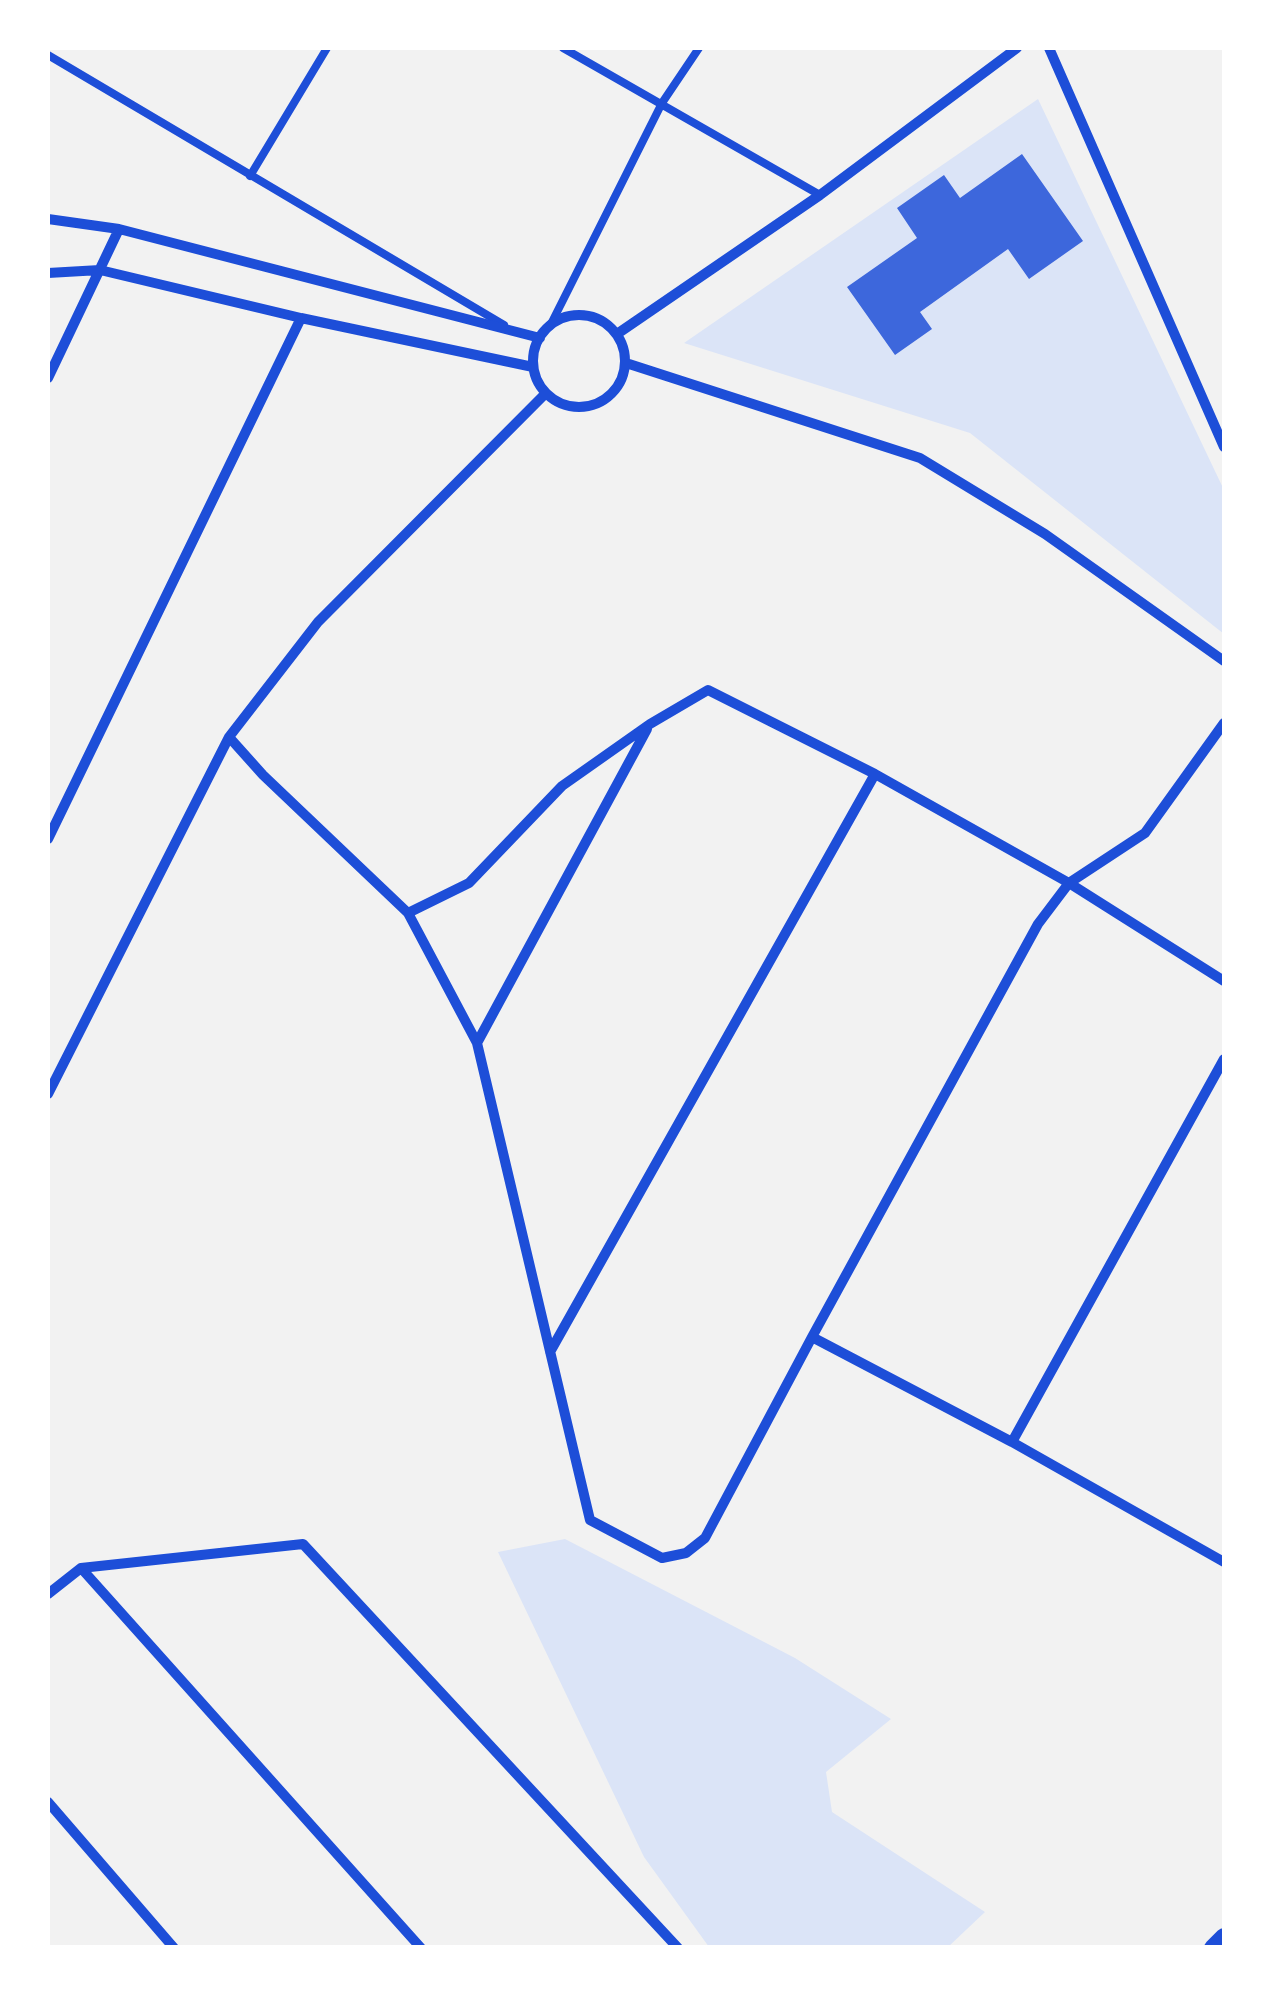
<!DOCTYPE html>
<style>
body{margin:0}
#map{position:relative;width:1272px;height:1995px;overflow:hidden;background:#f2f2f2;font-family:Bitter,serif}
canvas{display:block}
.frame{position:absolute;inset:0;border:50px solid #fff;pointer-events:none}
</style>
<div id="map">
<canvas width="1272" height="1995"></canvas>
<div class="frame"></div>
</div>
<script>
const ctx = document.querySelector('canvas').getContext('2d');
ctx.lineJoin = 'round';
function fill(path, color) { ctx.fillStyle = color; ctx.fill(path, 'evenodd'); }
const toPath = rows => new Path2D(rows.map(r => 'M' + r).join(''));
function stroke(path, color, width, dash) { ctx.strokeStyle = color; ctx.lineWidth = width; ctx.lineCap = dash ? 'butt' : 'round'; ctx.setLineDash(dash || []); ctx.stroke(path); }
fill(toPath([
 [1038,99,1224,490,1224,634,970,433,684,343],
 [565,1539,795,1658,891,1719,826,1772,832,1812,985,1912,948,1947,709,1947,644,1857,498,1552]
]), '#dbe4f7');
fill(toPath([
 [1022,154,1083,241,1029,279,1008,249,920,312,932,329,895,355,847,287,917,238,897,208,944,175,960,198]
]), '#3d67dc');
stroke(toPath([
 [563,48,820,195],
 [48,55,504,325],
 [250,176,327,48],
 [550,326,662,103,699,48]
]), '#1d4ed8', 8);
stroke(toPath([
 [1049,48,1224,447],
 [48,219,119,229,540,338],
 [48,273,100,270,301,318,533,367],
 '533 361a46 46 0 1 1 92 0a46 46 0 1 1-92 0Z',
 [617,334,820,195,1017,48],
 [626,363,920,458,1045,534,1224,661],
 [48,378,119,229],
 [229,737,263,775,408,913,477,1043,590,1520,662,1558,686,1553,705,1538,812,1337,1038,924,1069,883,1224,981],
 [48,839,301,318],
 [408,913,469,883,562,786,650,724,708,690,875,774,1069,883,1145,833,1224,723],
 [477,1043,647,729],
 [48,1094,229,737,318,622,546,393],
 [812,1337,1012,1442,1224,1562],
 [550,1352,875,774],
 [1012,1442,1224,1059],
 [81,1568,421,1948],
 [48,1594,81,1568,303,1544,678,1948],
 [48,1802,174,1948]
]), '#1d4ed8', 10);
stroke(toPath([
 [1213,1948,1224,1937]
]), '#1d4ed8', 18);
</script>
